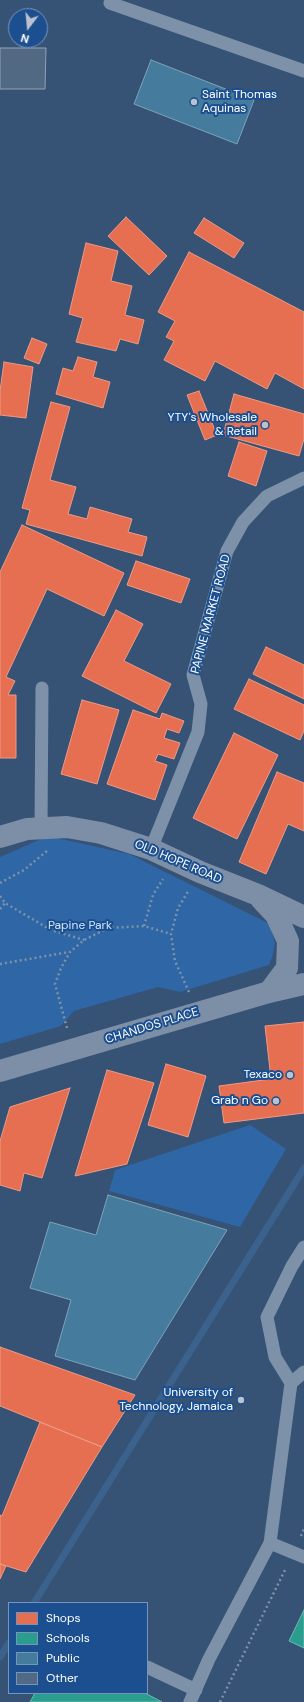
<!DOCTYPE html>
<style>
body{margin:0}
#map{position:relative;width:304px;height:1702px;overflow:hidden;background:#365274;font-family:"DM Sans",sans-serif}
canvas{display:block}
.legend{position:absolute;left:8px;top:1602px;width:140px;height:92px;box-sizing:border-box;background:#1b4f8f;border:1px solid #7695bc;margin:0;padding:5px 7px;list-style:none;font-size:12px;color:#fff}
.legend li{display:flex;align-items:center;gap:8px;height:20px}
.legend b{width:20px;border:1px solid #7695bc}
.north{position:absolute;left:8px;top:8px;width:40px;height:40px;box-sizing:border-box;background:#1b4f8f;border:1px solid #7695bc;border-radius:50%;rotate:196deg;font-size:11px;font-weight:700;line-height:16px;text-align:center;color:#fff}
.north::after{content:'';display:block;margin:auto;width:14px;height:18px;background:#b9c2ce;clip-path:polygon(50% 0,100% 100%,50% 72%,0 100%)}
</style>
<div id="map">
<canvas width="304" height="1702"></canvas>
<ul class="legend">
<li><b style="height:11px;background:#e76f51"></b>Shops</li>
<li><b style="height:11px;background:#2a9d8f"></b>Schools</li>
<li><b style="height:11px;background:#457b9d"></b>Public</li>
<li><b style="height:11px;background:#526984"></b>Other</li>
</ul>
<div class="north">N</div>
</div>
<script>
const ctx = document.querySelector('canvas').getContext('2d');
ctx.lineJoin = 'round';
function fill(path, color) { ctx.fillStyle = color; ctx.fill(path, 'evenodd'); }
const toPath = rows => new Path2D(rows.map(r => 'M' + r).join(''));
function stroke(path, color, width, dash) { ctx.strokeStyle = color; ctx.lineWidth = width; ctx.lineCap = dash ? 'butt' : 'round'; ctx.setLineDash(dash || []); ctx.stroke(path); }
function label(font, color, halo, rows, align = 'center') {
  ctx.font = font + ' "DM Sans",sans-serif'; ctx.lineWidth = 4; ctx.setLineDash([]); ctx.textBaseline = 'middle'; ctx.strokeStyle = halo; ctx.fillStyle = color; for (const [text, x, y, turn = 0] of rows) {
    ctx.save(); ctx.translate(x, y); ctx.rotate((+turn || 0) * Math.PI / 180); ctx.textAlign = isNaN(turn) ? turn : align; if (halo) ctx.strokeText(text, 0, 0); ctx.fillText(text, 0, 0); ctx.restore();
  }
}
fill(toPath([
 [48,836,129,854,270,924,275,943,273,954,269,965,180,992,158,987,74,1011,61,1026,0,1044,0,857],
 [250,1125,286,1149,240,1227,109,1191,115,1170]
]), '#2f66a5');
const shops = toPath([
 [126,217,167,256,149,275,108,236,126,217],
 [204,218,244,243,234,258,194,233,204,218],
 [86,243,118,251,111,281,132,286,125,315,144,320,138,344,120,339,116,351,76,342,83,318,69,314,86,243],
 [189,252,304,312,304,389,275,373,267,389,215,361,205,381,164,360,174,341,166,337,175,321,158,312,189,252],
 [32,338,47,344,39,364,24,358,32,338],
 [78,357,97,362,93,377,110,382,103,408,56,394,63,368,73,371,78,357],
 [4,362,33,367,26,418,0,415,0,391,4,362],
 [199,391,217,435,205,440,187,395,199,391],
 [234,394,304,414,304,439,299,456,223,435,234,394],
 [51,402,70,407,50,480,76,487,68,514,87,519,90,507,132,519,128,532,147,537,142,556,26,524,30,510,22,508,51,402],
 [239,442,267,451,256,486,228,476,239,442],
 [22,525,124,573,104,616,47,589,6,677,15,681,8,695,16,695,16,758,0,758,0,572,22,525],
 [136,561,190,579,181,603,127,585,136,561],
 [116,610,143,624,124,661,171,684,156,713,82,676,116,610],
 [266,647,304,665,304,699,253,674,266,647],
 [249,679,304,705,304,731,300,740,234,709,249,679],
 [82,700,119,710,97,784,61,774,82,700],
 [133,710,160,719,162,713,184,721,179,733,167,729,164,738,180,743,174,759,158,754,155,761,167,765,155,800,107,784,133,710],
 [234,733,278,755,237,839,193,818,234,733],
 [277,772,304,783,304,831,288,824,266,874,239,862,277,772],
 [304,1022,304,1113,224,1123,219,1086,271,1079,265,1026,304,1022],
 [166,1064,206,1076,188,1137,148,1125,166,1064],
 [107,1070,154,1083,127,1164,75,1176,107,1070],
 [70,1088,42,1178,24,1173,20,1191,0,1185,0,1141,10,1107,70,1088],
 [0,1347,135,1395,102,1447,0,1406,0,1347],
 [40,1422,102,1447,26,1572,0,1564,0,1515,2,1516,40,1422],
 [0,1564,6,1566,0,1579,0,1564]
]);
fill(shops, '#e76f51');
stroke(shops, '#ee9a85', 1);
const schools = toPath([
 [304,1610,304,1648,289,1641,304,1610],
 [35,1693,145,1693,162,1702,30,1702,35,1693]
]);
fill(schools, '#2a9d8f');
stroke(schools, '#6abab1', 1);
const public = toPath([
 [151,60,254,100,237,144,134,104,151,60],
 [108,1195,227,1230,135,1380,55,1356,71,1300,30,1288,50,1222,96,1235,108,1195]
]);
fill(public, '#457b9d');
stroke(public, '#7da3ba', 1);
stroke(toPath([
 [34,1603,304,1168],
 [0,1657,9,1643]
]), '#3b618d', 7);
const building = toPath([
 [0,48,46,48,45,89,0,89,0,48]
]);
fill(building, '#526984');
stroke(building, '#92a2b6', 1);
stroke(toPath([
 [0,883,24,870,47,851],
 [0,896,5,903,51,930,84,940],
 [0,909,5,903],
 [144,926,153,895,163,879],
 [0,964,69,952],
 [189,992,175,961,171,934,178,908,189,890],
 [67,1028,55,984,61,968,70,952,84,940,108,928,144,926,171,934],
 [301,1536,304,1529],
 [220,1702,286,1568]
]), '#7d92a8', 2.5, [2, 3]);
stroke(toPath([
 [110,3,304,71],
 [41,829,42,688],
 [151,849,198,732,201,704,193,675,227,551,243,522,267,496,304,478],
 [291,1383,304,1372],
 [270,1543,304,1557],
 [147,1667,196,1690],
 [190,1702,209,1659,270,1543,291,1383,275,1357,267,1317,292,1266,304,1247]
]), '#7d92a8', 13);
stroke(toPath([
 [0,837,27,829,67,827,101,833,151,849,200,872,258,895,304,917],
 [261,899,276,915,288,941,287,968,269,992],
 [0,1071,269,992,304,984]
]), '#7d8ea7', 22);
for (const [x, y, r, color] of [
 [194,102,4,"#b9c2ce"],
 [265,425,4,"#b9c2ce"],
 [290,1075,4,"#b9c2ce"],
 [276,1101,4,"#b9c2ce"],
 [241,1400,4,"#b9c2ce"]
]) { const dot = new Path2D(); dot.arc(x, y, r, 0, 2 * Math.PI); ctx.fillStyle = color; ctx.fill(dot); stroke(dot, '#1b4f8f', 1.5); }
label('12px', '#fff', '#1b4f8f', [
 ["Saint Thomas",202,95,"left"],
 ["Aquinas",202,109,"left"],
 ["YTY's Wholesale",257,418],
 ["& Retail",257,432],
 ["Texaco",282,1075],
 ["Grab n Go",268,1101],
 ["University of",233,1393],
 ["Technology, Jamaica",233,1407]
], 'right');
label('12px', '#fff', '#1b4f8f', [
 ["PAPINE MARKET ROAD",211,614,-75],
 ["OLD HOPE ROAD",178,862,23],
 ["CHANDOS PLACE",152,1026,-17]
]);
label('12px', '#cfe3fa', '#1b4f8f', [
 ["Papine Park",80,926]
]);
</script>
